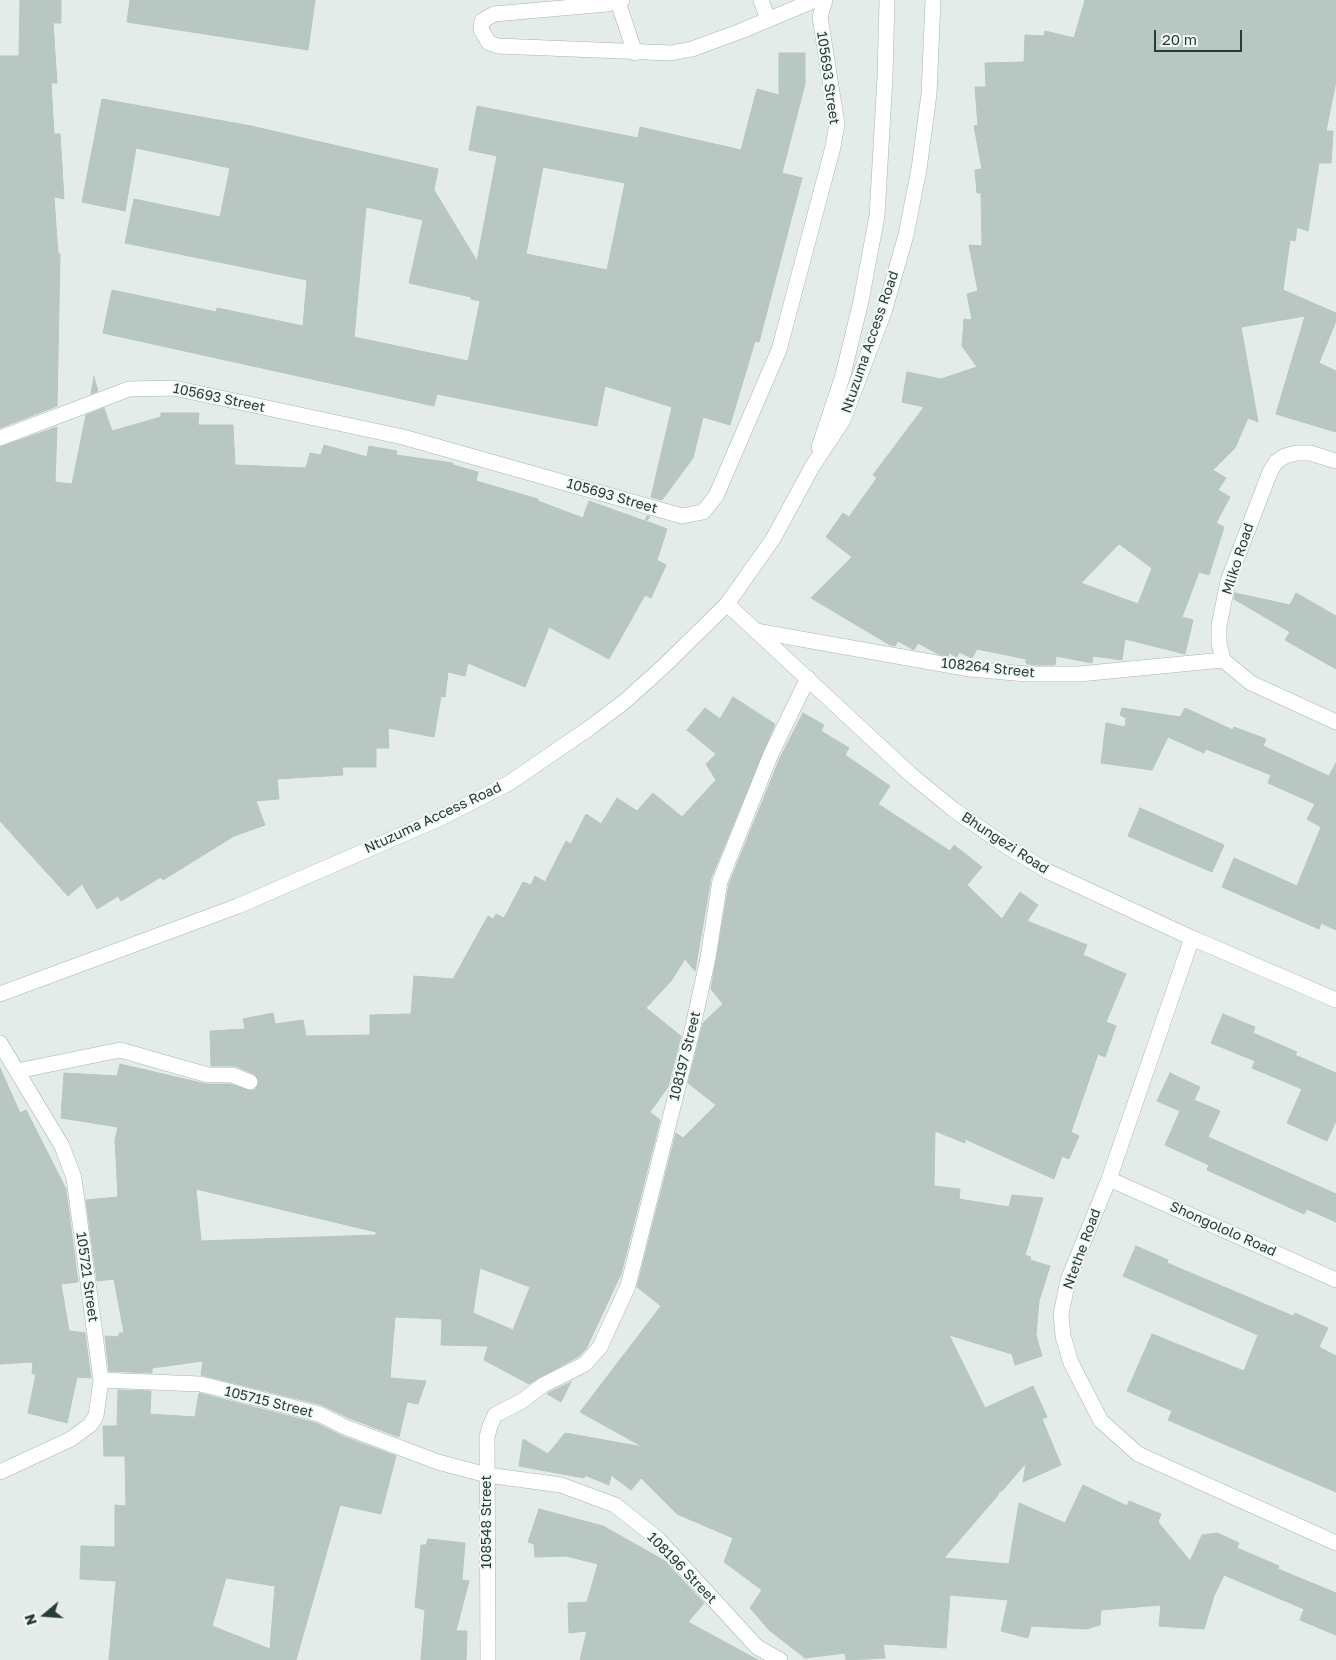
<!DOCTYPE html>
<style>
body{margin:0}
#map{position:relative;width:1336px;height:1660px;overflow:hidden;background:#e4ece9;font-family:"Golos Text",sans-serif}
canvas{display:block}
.north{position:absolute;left:20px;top:1590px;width:50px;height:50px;-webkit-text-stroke:4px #f4f9f7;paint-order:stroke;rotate:252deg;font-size:14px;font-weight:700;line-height:20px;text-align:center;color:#243d37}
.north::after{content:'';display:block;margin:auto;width:18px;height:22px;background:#243d37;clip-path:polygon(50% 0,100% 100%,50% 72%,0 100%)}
.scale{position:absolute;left:1154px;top:30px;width:88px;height:22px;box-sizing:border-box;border:2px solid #243d37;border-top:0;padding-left:6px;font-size:15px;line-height:18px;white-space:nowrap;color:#243d37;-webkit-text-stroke:4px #f4f9f7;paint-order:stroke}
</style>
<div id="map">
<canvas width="1336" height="1660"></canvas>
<div class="north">N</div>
<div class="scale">20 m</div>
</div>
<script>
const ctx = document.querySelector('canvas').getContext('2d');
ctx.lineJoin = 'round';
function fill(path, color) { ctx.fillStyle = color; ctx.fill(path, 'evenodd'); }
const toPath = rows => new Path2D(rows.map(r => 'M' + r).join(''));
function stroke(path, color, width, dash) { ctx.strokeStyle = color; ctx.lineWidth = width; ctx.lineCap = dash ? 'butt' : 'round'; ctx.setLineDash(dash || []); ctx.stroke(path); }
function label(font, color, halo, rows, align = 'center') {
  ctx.font = font + ' "Golos Text",sans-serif'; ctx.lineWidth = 4; ctx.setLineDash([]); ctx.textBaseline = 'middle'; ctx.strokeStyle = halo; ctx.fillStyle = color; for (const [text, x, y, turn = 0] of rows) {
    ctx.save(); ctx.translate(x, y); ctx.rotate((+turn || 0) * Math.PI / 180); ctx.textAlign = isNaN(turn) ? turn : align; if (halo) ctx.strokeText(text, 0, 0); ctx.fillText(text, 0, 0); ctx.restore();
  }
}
const building = toPath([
 [20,0,61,0,61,23,53,23,57,83,51,83,54,134,60,134,64,199,54,197,58,254,60,254,57,406,0,428,0,56,19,56,20,0],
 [130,0,315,0,308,50,127,22,130,0],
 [1085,0,1336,0,1336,81,1326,131,1333,131,1331,163,1319,163,1308,231,1297,227,1295,241,1290,240,1283,290,1336,313,1336,321,1319,363,1336,371,1336,432,1276,414,1305,316,1241,327,1258,422,1248,418,1235,448,1213,470,1226,478,1218,490,1230,497,1216,523,1224,527,1209,575,1199,572,1182,617,1193,620,1185,654,1125,639,1122,660,1093,656,1092,663,1056,656,1055,665,1032,665,1026,663,1026,659,977,649,972,658,959,652,957,657,949,653,948,656,938,654,918,643,914,650,898,641,895,646,890,645,811,598,852,557,826,537,843,513,849,517,877,478,873,475,924,407,902,402,907,372,941,379,977,367,962,346,964,319,972,320,967,294,978,291,969,245,982,246,981,193,977,193,975,170,982,169,974,126,978,125,975,87,986,87,985,63,1024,62,1025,35,1044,36,1045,31,1074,38,1085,0],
 [1119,544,1152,568,1138,604,1081,583,1119,544],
 [779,53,805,53,805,84,782,173,802,178,759,342,755,341,730,425,703,417,693,458,662,500,651,497,672,407,605,386,597,426,437,394,434,406,103,333,112,290,216,312,217,308,303,326,307,280,125,243,134,199,220,217,230,168,136,148,125,211,82,202,102,99,251,126,438,169,434,190,477,261,497,156,469,150,477,106,638,138,640,127,741,150,757,89,779,95,779,53],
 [543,167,625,183,607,270,526,254,543,167],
 [366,207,423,220,409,283,471,297,471,299,480,301,468,361,354,337,366,207],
 [94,377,98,391,91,394,94,377],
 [104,408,112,431,161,417,161,413,199,413,198,425,233,425,235,465,306,468,310,453,321,455,324,445,367,457,369,446,397,451,396,455,453,463,453,465,478,472,476,481,538,499,538,501,583,518,589,501,645,521,647,516,650,517,646,521,667,529,657,560,666,565,651,598,645,595,609,659,549,627,525,687,468,663,465,676,448,672,445,697,441,696,434,737,388,728,389,748,376,748,376,767,342,767,343,775,277,779,279,799,256,801,265,825,234,836,163,880,161,877,121,901,118,896,97,909,82,884,68,896,0,821,0,447,57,427,55,482,72,484,86,415,104,408],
 [1235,593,1290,605,1296,593,1336,616,1336,669,1285,640,1290,632,1234,599,1235,593],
 [733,697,775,724,711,878,695,971,685,959,671,981,646,1008,681,1036,668,1087,650,1112,660,1120,621,1274,586,1349,579,1356,529,1384,484,1360,488,1346,441,1345,442,1319,395,1317,390,1378,426,1381,418,1404,407,1402,399,1437,349,1418,322,1405,201,1375,203,1361,152,1368,152,1373,109,1371,105,1336,119,1337,119,1333,124,1333,114,1279,97,1281,86,1200,118,1197,115,1140,118,1127,61,1118,64,1073,117,1076,120,1064,206,1084,230,1084,252,1091,256,1089,259,1081,254,1074,235,1066,211,1066,210,1031,245,1029,243,1019,273,1013,275,1024,303,1020,306,1036,370,1035,370,1015,411,1014,414,976,453,979,488,916,493,919,496,914,504,918,523,882,531,885,535,876,545,882,566,841,571,844,586,814,601,824,617,798,637,811,653,793,682,817,716,780,706,764,716,754,687,730,705,708,720,719,733,697],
 [196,1189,376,1232,376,1235,201,1241,196,1189],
 [480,1268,530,1287,513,1330,473,1313,480,1268],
 [1122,708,1180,717,1185,708,1233,730,1234,727,1266,739,1263,746,1329,776,1336,763,1336,930,1321,923,1319,929,1222,887,1234,858,1297,886,1321,827,1307,819,1315,804,1268,783,1271,775,1206,749,1204,753,1168,737,1152,770,1101,763,1106,723,1125,727,1126,718,1120,715,1122,708],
 [803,713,824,725,821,731,849,748,845,755,890,786,878,804,950,851,954,845,982,867,967,885,1002,919,1020,892,1038,905,1027,921,1087,945,1083,955,1126,974,1106,1022,1116,1026,1105,1057,1098,1054,1071,1132,1079,1136,1069,1159,1062,1156,1054,1179,965,1139,965,1143,935,1131,934,1186,960,1189,959,1199,1009,1207,1012,1195,1043,1198,1025,1255,1031,1257,1030,1260,1050,1266,1039,1301,1036,1335,1042,1356,1015,1365,1012,1354,949,1335,985,1408,1033,1386,1047,1417,1042,1419,1061,1465,1023,1482,1026,1463,1002,1491,997,1493,999,1494,944,1558,1009,1564,1019,1503,1065,1523,1083,1485,1127,1506,1129,1501,1161,1514,1158,1522,1190,1561,1202,1535,1217,1533,1239,1543,1237,1548,1279,1566,1278,1569,1336,1593,1336,1635,1300,1620,1304,1609,1224,1575,1214,1596,1204,1629,1159,1626,1161,1605,1101,1610,1100,1625,1086,1629,1031,1626,1028,1638,1001,1631,1008,1600,950,1595,946,1648,883,1644,885,1658,846,1660,845,1653,805,1658,769,1630,750,1608,762,1590,724,1562,733,1538,677,1514,641,1478,631,1490,611,1475,609,1485,577,1472,585,1476,584,1478,519,1466,523,1439,548,1454,565,1433,643,1447,580,1412,661,1306,637,1287,676,1133,683,1138,716,1105,688,1083,703,1023,723,1004,711,989,729,884,780,758,803,713],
 [1140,808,1224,845,1212,872,1128,836,1140,808],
 [1223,1014,1255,1027,1253,1033,1297,1052,1295,1055,1336,1073,1336,1121,1327,1141,1287,1123,1302,1089,1252,1068,1255,1061,1211,1043,1223,1014],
 [0,1068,20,1113,26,1110,66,1189,78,1282,61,1284,69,1331,85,1333,91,1378,77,1377,67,1423,28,1413,36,1374,32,1374,33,1362,0,1364,0,1068],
 [1170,1073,1200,1087,1194,1100,1220,1111,1208,1137,1336,1194,1336,1222,1307,1209,1304,1214,1207,1170,1209,1165,1165,1145,1180,1111,1157,1101,1170,1073],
 [1136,1246,1168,1260,1167,1263,1293,1316,1295,1313,1328,1328,1319,1347,1336,1356,1336,1492,1168,1420,1172,1411,1127,1391,1152,1334,1244,1371,1258,1335,1123,1276,1136,1246],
 [571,1382,561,1402,547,1394,548,1393,571,1382],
 [118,1390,151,1391,150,1414,195,1417,199,1393,316,1423,342,1436,396,1456,381,1514,340,1505,296,1660,109,1660,116,1581,80,1579,81,1546,115,1547,115,1505,126,1506,125,1456,104,1456,103,1426,117,1426,118,1390],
 [226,1578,275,1586,270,1649,212,1626,226,1578],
 [539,1509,603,1526,665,1561,704,1603,688,1622,758,1660,580,1660,587,1631,569,1633,568,1603,587,1602,598,1564,566,1556,535,1557,534,1544,528,1542,539,1509],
 [428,1539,465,1543,462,1580,469,1581,456,1631,467,1631,466,1660,421,1660,425,1610,415,1607,421,1545,426,1545,428,1539]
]);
fill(building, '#b9c7c2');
stroke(building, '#b6c6c0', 1);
const service = toPath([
 [622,0,607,4,494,14,482,21,481,30,489,43,498,46,671,53,692,49,741,31,815,0],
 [761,0,768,20],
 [618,2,635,53]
]);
const minor = toPath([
 [0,438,129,389,174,388,403,437,682,516,703,512,716,496,779,350,833,147,837,124,820,17,825,0],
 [1336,461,1310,453,1297,453,1285,456,1276,462,1270,472,1228,581,1219,626,1219,643,1223,660,1251,683,1336,722],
 [727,604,910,774,954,810,1006,846,1049,872,1192,938,1336,1000],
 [756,631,970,669,1026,674,1079,674,1223,660],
 [1192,938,1109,1179,1068,1280,1061,1314,1063,1336,1071,1363,1101,1421,1138,1454,1336,1543],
 [0,1043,62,1146,74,1178,101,1380,96,1416,90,1425,71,1439,0,1472],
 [17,1071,120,1050,208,1075,232,1075,250,1082],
 [1109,1179,1336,1280],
 [101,1380,200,1384,217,1388,319,1414,345,1427,438,1462,487,1475,561,1485,615,1505,658,1539,757,1647,780,1660],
 [488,1660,487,1437,490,1426,495,1415,522,1401,543,1385,585,1364,600,1347,628,1286,691,1035,708,958,720,881,771,754,808,678]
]);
const tertiary = toPath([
 [819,447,843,375,861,301,877,216,885,77,887,0],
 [0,994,238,906,443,817,509,783,588,729,624,702,664,666,727,604,773,539,812,467,843,420,884,312,906,235,919,169,929,94,933,0]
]);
stroke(service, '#a7b4b0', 16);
stroke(minor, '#a7b4b0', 16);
stroke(tertiary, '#a7b4b0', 16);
stroke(service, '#fff', 15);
stroke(minor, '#fff', 15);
stroke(tertiary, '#fff', 15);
label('14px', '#243d37', '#f4f9f7', [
 ["105693 Street",828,78,82],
 ["Ntuzuma Access Road",870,342,-71],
 ["105693 Street",219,398,12],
 ["105693 Street",612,496,16],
 ["Mliko Road",1238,559,-72],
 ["108264 Street",988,668,6],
 ["Ntuzuma Access Road",433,818,-25],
 ["Bhungezi Road",1005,843,33],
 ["108197 Street",685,1056,-76],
 ["Shongololo Road",1223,1229,24],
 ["Ntethe Road",1082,1249,-70],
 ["105721 Street",87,1277,82],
 ["105715 Street",269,1402,14],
 ["108548 Street",487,1522,-90],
 ["108196 Street",682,1568,46]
]);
</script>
